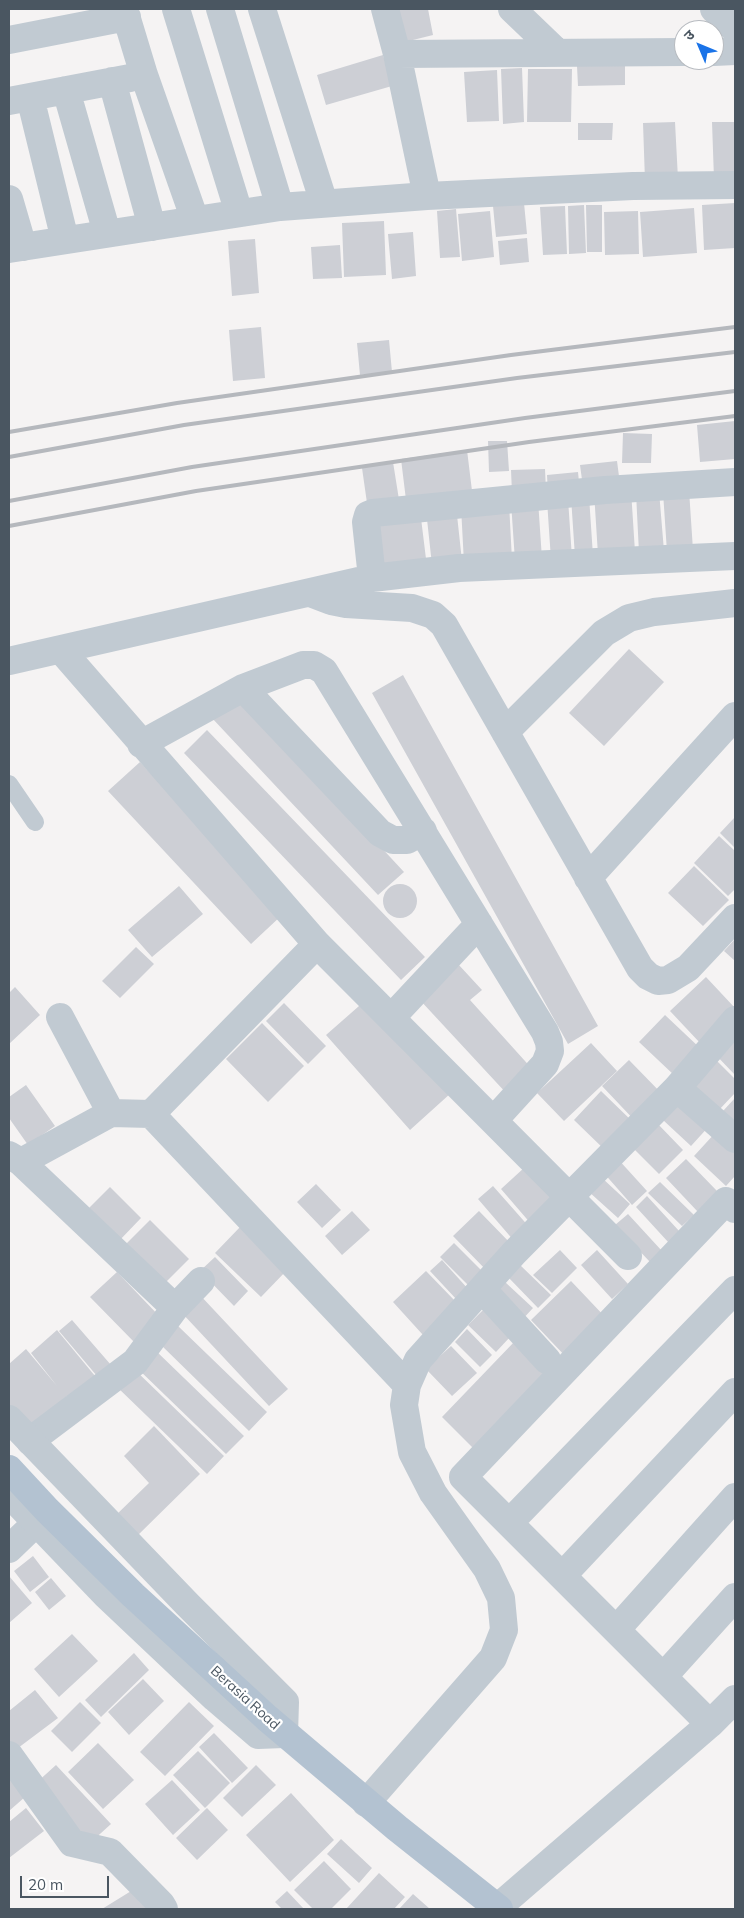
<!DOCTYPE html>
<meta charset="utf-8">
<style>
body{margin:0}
#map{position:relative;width:744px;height:1918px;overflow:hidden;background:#f5f3f3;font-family:Mulish,"Noto Sans Devanagari",sans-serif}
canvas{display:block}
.frame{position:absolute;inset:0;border:10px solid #4a5661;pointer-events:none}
.north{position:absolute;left:674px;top:20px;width:50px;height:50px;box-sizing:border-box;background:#fff;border:1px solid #b7bbc0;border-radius:50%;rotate:315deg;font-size:14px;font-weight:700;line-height:20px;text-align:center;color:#4a5661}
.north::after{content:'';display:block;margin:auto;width:18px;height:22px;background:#1a73e8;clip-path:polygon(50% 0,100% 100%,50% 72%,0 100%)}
.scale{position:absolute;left:20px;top:1876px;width:89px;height:22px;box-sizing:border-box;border:2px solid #4a5661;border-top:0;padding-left:6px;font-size:15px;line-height:18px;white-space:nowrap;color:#4a5661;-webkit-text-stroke:4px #fff;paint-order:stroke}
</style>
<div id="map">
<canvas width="744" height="1918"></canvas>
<div class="frame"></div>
<div class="north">उ</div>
<div class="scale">20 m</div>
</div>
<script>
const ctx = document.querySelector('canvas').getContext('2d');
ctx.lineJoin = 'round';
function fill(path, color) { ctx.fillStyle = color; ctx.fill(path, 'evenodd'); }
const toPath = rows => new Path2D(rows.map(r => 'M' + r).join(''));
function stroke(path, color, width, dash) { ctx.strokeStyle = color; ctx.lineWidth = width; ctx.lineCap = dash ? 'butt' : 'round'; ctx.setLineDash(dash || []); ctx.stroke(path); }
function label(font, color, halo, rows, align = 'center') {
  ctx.font = font + ' Mulish,sans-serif'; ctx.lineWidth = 4.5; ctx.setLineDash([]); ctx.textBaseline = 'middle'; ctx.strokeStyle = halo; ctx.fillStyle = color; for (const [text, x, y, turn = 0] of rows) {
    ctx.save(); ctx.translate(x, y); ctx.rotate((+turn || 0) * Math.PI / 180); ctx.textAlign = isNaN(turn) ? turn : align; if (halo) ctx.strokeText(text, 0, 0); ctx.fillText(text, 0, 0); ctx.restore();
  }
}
fill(toPath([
 [393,9,428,9,433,35,401,43],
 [383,55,392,86,326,105,317,75],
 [625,65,625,85,578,86,577,66],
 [522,68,524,122,503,124,501,69],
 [528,69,572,69,571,122,527,122],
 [497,70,499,121,467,122,464,72],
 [675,122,678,179,645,181,643,123],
 [712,122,735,122,735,178,714,179],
 [578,123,613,123,612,140,578,140],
 [524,203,527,234,496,237,493,206],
 [735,203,735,248,704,250,702,205],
 [584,205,586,253,569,254,568,206],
 [586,205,602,205,602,252,587,252],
 [565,206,567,254,543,255,540,207],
 [694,208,697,253,643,257,640,212],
 [456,209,460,257,440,258,437,211],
 [490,211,494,257,462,261,458,214],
 [638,211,639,254,605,255,604,212],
 [384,221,386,275,344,277,342,223],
 [413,232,416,276,392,279,388,234],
 [527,238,529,262,500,265,498,241],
 [255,239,259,293,232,296,228,241],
 [340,245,342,278,313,279,311,247],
 [261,327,265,378,233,381,229,330],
 [389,340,392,372,360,375,357,343],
 [735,421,735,459,700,462,697,425],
 [623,433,652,434,651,463,622,463],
 [488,441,507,441,509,471,489,472],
 [467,450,473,499,407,508,401,459],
 [617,461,620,484,583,487,580,465],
 [393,462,400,506,368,510,362,468],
 [545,469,546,491,512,493,511,470],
 [578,472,580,492,548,494,547,475],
 [631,490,635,552,598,555,594,492],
 [689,490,693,550,667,552,663,492],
 [659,491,664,551,639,553,636,493],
 [589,496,593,556,575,557,571,497],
 [568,499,572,558,551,560,547,500],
 [538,500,542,559,515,561,511,502],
 [509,503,512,560,464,563,461,507],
 [456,506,462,561,432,565,426,510],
 [420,510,427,567,378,572,372,516],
 [629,649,664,682,604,746,569,713],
 [403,675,598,1026,568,1044,372,693],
 [237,692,404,872,378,895,211,717],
 [207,730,425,957,401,980,184,753],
 [140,762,282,915,251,944,108,791],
 [735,817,735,848,720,833],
 [719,836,735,851,735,889,728,896,694,863],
 [694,866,729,900,703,926,668,893],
 '383 901a17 17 0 1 1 34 0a17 17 0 1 1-34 0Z',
 [179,886,203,914,152,957,128,930],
 [735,939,735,961,724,951],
 [136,947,154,964,120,998,102,981],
 [458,964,482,990,470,1000,534,1071,508,1095,419,999],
 [706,977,735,1008,701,1044,670,1011],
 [15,987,40,1015,9,1044,9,993],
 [367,999,451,1093,410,1130,326,1035],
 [284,1003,326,1046,308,1064,266,1021],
 [665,1015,701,1049,675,1076,639,1042],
 [262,1023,304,1066,268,1102,226,1059],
 [730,1037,735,1042,735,1075,714,1053],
 [591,1043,617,1071,564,1121,537,1093],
 [715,1059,735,1079,735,1093,718,1111,690,1085],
 [629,1060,665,1097,638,1124,602,1086],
 [26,1085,55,1126,28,1145,9,1118,9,1097],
 [601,1091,635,1124,607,1152,574,1120],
 [682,1098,711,1124,691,1146,663,1120],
 [735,1098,735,1124,723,1111],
 [656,1122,683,1150,659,1174,631,1146],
 [716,1132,735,1150,735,1176,726,1186,694,1156],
 [617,1158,647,1191,632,1205,602,1171],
 [686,1159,718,1192,698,1212,666,1178],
 [525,1167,557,1203,532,1225,501,1189],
 [601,1177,630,1204,618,1218,588,1191],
 [660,1182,694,1215,682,1226,648,1193],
 [316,1184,341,1210,322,1228,297,1202],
 [493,1186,531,1229,515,1242,478,1199],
 [110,1187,141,1218,118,1242,86,1211],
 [647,1196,680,1232,669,1243,636,1207],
 [352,1211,370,1230,342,1255,325,1236],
 [479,1211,514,1247,488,1272,453,1236],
 [628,1214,662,1251,650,1262,615,1225],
 [150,1220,189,1259,162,1286,123,1247],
 [241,1226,288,1269,261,1297,215,1253],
 [454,1243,485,1274,471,1288,440,1257],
 [560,1250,577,1268,552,1293,533,1275],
 [597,1250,628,1284,612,1299,581,1265],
 [215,1257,248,1291,234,1306,200,1271],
 [442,1260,469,1290,457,1300,430,1271],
 [520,1265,551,1295,538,1308,508,1277],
 [426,1271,457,1303,423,1335,393,1302],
 [117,1272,162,1319,136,1344,90,1297],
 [571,1281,607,1319,567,1358,531,1320],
 [505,1282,533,1308,520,1322,492,1295],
 [199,1294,288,1389,269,1406,181,1312],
 [483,1310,510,1337,496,1352,468,1325],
 [72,1320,111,1365,97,1376,59,1331],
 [178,1326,267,1412,249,1431,160,1344],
 [467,1329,492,1355,480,1367,455,1342],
 [57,1330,95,1376,68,1398,67,1396,28,1430,9,1408,9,1364,26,1349,57,1386,31,1353],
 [515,1341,550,1374,476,1451,442,1417],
 [451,1346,477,1373,452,1396,426,1369],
 [154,1349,244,1436,226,1454,136,1367],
 [133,1368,224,1456,207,1474,116,1386],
 [154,1426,200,1474,135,1538,114,1517,149,1483,124,1456],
 [33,1556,49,1577,30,1592,14,1571],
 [9,1576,32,1603,9,1623],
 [51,1578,66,1596,49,1610,35,1592],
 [72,1634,98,1661,59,1697,34,1669],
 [134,1653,149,1670,101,1717,85,1700],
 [143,1679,164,1701,129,1735,108,1712],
 [35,1690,58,1718,14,1751,9,1744,9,1711],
 [80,1702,101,1723,72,1752,51,1731],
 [189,1702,214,1726,165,1776,140,1752],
 [214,1733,248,1768,232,1783,199,1747],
 [98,1743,134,1780,103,1809,68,1772],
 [198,1751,230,1783,205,1808,173,1775],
 [56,1765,111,1824,90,1843,35,1784],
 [256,1765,276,1785,242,1817,223,1798],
 [9,1778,25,1797,9,1811],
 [172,1780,200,1810,173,1835,145,1804],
 [291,1793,334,1840,290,1882,246,1835],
 [26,1808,44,1831,9,1858,9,1822],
 [207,1808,228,1830,197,1860,176,1838],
 [341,1839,372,1868,359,1883,327,1854],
 [324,1861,351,1889,331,1909,313,1909,294,1890],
 [379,1873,405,1897,394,1909,346,1909],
 [136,1888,149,1909,102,1909],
 [287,1891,304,1909,282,1909,275,1902],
 [413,1894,430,1909,399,1909]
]), '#cdcfd5');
stroke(toPath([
 [9,784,35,822]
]), '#c1cad2', 18);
stroke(toPath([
 [124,9,144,75,195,220],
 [176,9,239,213],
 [220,9,280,207],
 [262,9,324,203],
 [385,9,397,54,427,196],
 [512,9,558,53],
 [714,9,735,29],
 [9,40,127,17],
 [714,52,735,51],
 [397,54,684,52],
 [112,81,152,227],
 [66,90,107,233],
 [30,97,65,240],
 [9,101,130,78],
 [9,199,23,247],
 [9,249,280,207,427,196,633,186,735,185],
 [372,578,366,522,368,515,373,513,605,490,735,482],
 [310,593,331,601,346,604,412,608,433,615,444,625,640,968,648,976,658,981,668,980,688,968,735,918],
 [61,650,317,944,628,1256],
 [9,661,372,578,459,568,735,556],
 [243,688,380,833,393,840,407,840,423,831],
 [505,732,604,633,629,618,654,612,735,603],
 [141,744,243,688,303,665,314,665,324,671,545,1032,549,1042,550,1051,545,1064,494,1120],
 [588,878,735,716],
 [60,1017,111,1113,151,1114,407,1385],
 [391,1018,479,924],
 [677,1088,735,1139],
 [151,1114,317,944],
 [9,1155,21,1162,175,1308],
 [21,1162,111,1113],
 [482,1289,547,1360],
 [30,1441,135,1362,175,1308,201,1281],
 [509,1523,735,1290],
 [9,1549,36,1523],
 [562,1576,735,1392],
 [616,1630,735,1497],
 [663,1677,735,1597],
 [710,1724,463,1477,726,1201,735,1209],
 [9,1755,72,1843,110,1852,161,1904,164,1909],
 [366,1803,493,1658,504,1630,501,1598,487,1569,433,1493,412,1452,404,1405,407,1385,418,1360,514,1253,677,1088,735,1020],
 [497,1908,710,1724,735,1699]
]), '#c1cad2', 28);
stroke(toPath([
 [9,1419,187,1604,285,1702,284,1734,258,1735,215,1698,106,1595,9,1494]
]), '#c1cad2', 28);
stroke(toPath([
 [9,1469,47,1510,133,1595,267,1718,397,1828,499,1909]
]), '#b3c2d1', 28);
stroke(toPath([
 [9,432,177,403,511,355,735,327],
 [9,457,184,425,517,378,735,352],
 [9,501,192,467,525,418,735,391],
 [9,526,196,491,529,442,735,416]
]), '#b5b8bd', 4);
label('14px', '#4a5661', '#fff', [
 ["Berasia Road",245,1698,42]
]);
</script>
